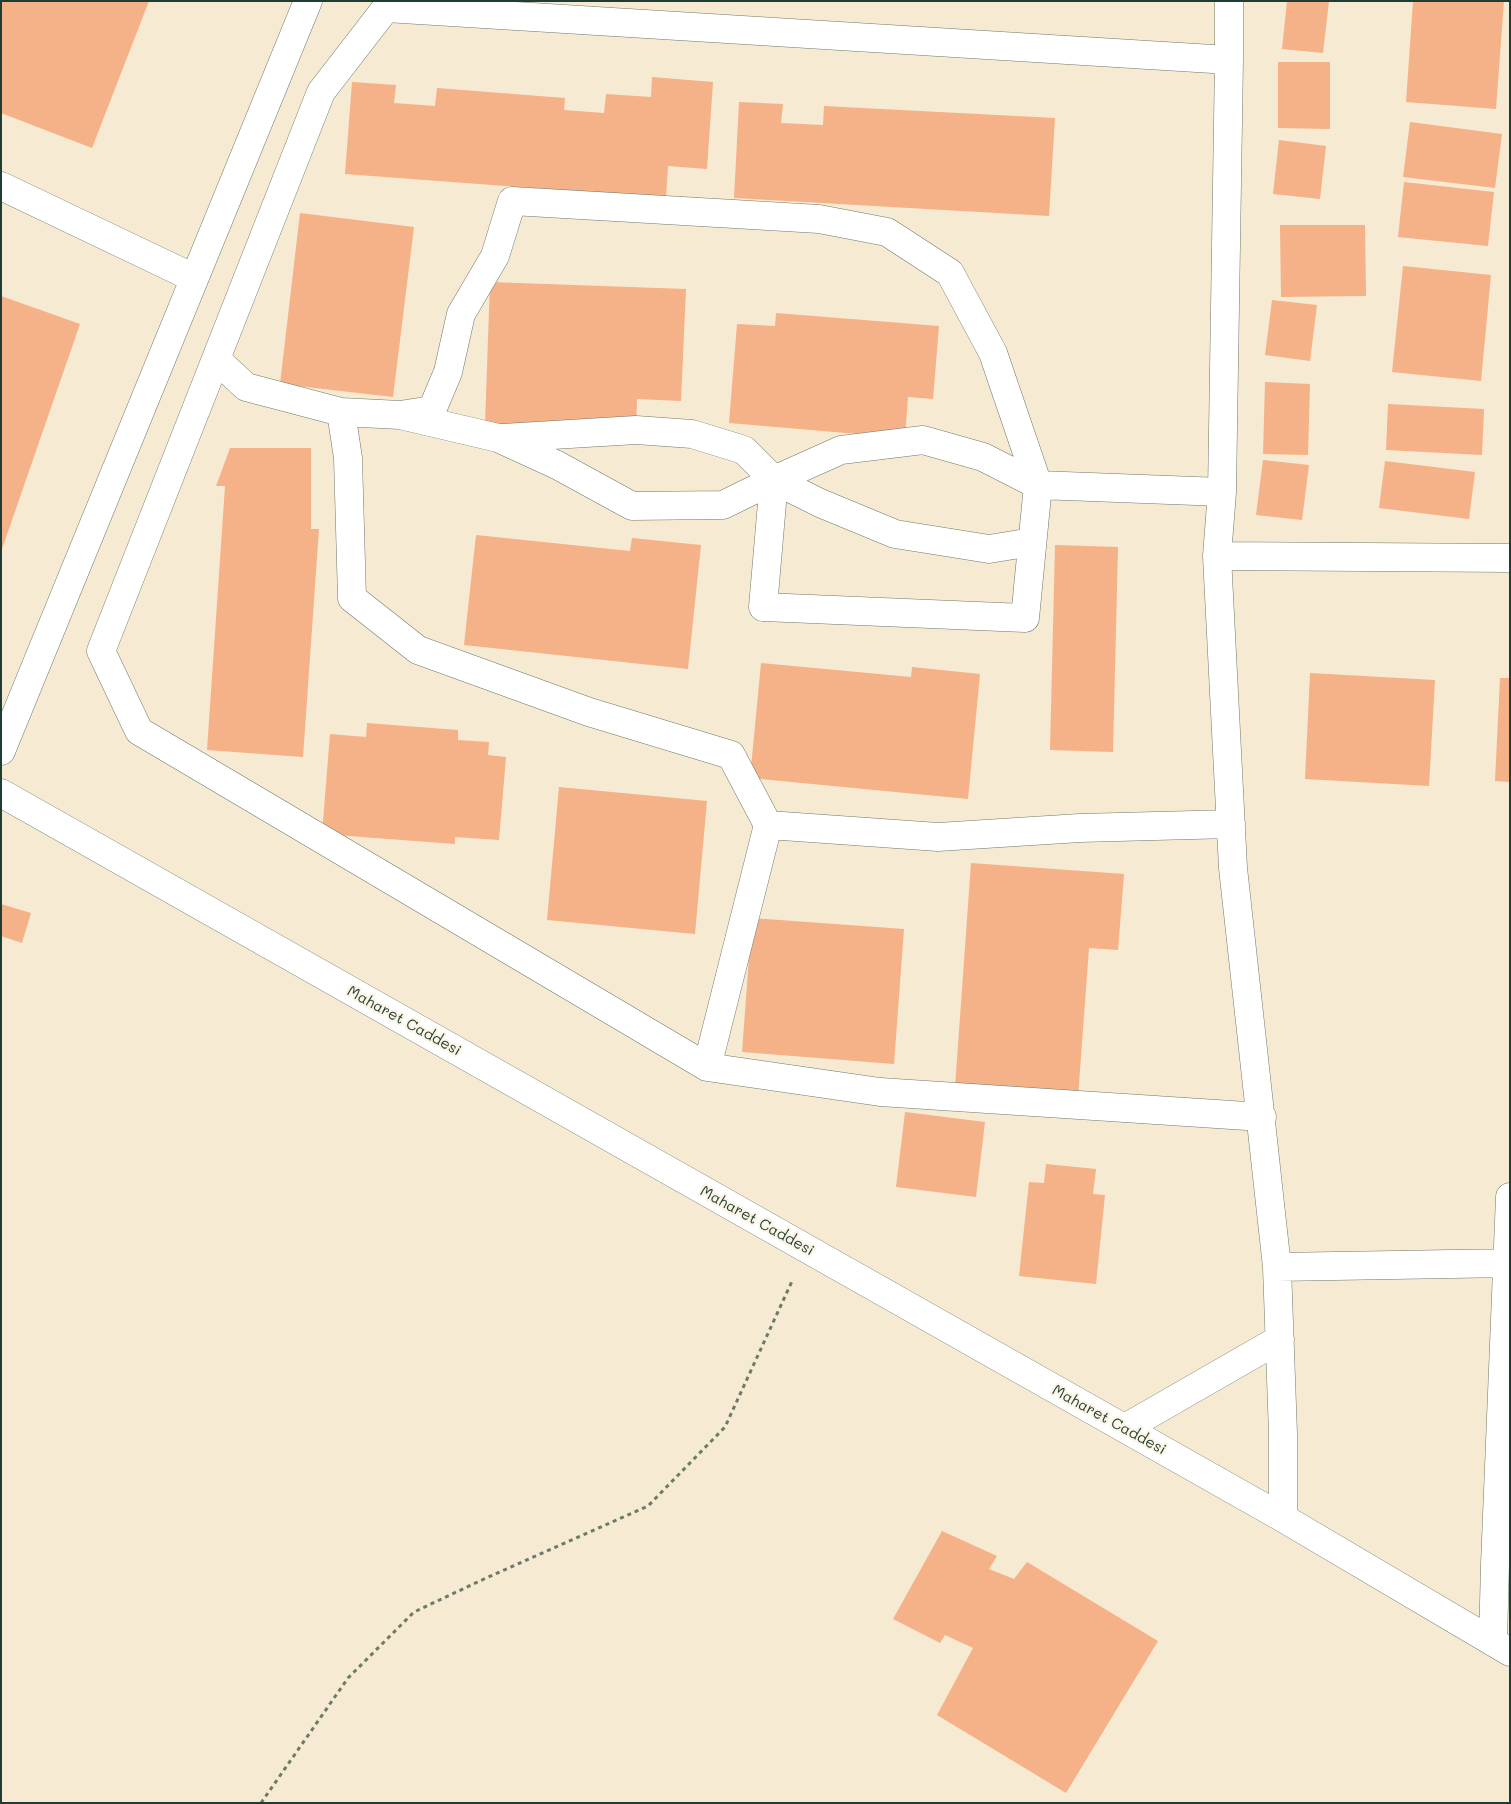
<!DOCTYPE html>
<style>
body{margin:0}
#map{position:relative;width:1511px;height:1804px;overflow:hidden;background:#f7ead2;font-family:Mali,sans-serif}
canvas{display:block}
.frame{position:absolute;inset:0;border:2px solid #1f3d34;pointer-events:none}
</style>
<div id="map">
<canvas width="1511" height="1804"></canvas>
<div class="frame"></div>
</div>
<script>
const ctx = document.querySelector('canvas').getContext('2d');
ctx.lineJoin = 'round';
function fill(path, color) { ctx.fillStyle = color; ctx.fill(path, 'evenodd'); }
const toPath = rows => new Path2D(rows.map(r => 'M' + r).join(''));
function stroke(path, color, width, dash) { ctx.strokeStyle = color; ctx.lineWidth = width; ctx.lineCap = dash ? 'butt' : 'round'; ctx.setLineDash(dash || []); ctx.stroke(path); }
function label(font, color, halo, rows, align = 'center') {
  ctx.font = font + ' Mali,sans-serif'; ctx.lineWidth = 4.5; ctx.setLineDash([]); ctx.textBaseline = 'middle'; ctx.strokeStyle = halo; ctx.fillStyle = color; for (const [text, x, y, turn = 0] of rows) {
    ctx.save(); ctx.translate(x, y); ctx.rotate((+turn || 0) * Math.PI / 180); ctx.textAlign = isNaN(turn) ? turn : align; if (halo) ctx.strokeText(text, 0, 0); ctx.fillText(text, 0, 0); ctx.restore();
  }
}
fill(toPath([
 [1,1,149,1,92,148,1,113],
 [1287,1,1329,1,1323,53,1282,49],
 [1413,1,1504,1,1496,109,1406,102],
 [1278,62,1330,62,1330,129,1278,128],
 [652,77,713,82,707,169,668,166,666,198,345,174,352,82,396,85,394,103,435,106,437,88,565,98,564,110,604,113,606,94,651,97],
 [739,102,783,104,781,123,823,125,824,106,1055,118,1049,216,734,198],
 [1410,122,1502,134,1495,188,1403,177],
 [1279,140,1326,146,1320,199,1273,194],
 [1404,182,1494,192,1488,246,1398,237],
 [300,213,414,227,393,397,280,384],
 [1280,225,1365,225,1366,296,1281,297],
 [1403,266,1491,275,1481,381,1392,372],
 [490,282,686,289,681,401,637,399,636,430,485,424],
 [1,296,80,324,2,549,1,548],
 [1272,300,1317,305,1310,361,1265,355],
 [776,313,939,326,933,399,908,397,905,438,729,423,737,324,775,326],
 [1265,382,1310,384,1308,455,1263,454],
 [1388,404,1484,409,1482,455,1386,450],
 [230,448,311,448,311,529,319,529,303,757,207,750,225,486,216,486],
 [1263,460,1309,465,1302,520,1256,515],
 [1385,461,1475,472,1469,519,1379,508],
 [476,535,630,551,632,538,701,545,688,669,464,645],
 [1055,545,1118,547,1113,752,1050,750],
 [761,663,911,677,912,667,980,674,968,799,750,778],
 [1310,673,1435,680,1429,786,1305,779],
 [1500,678,1510,678,1510,782,1495,781],
 [367,723,458,730,458,740,489,742,488,755,506,757,499,840,455,837,455,844,322,834,330,734,366,737],
 [559,787,707,801,695,934,547,920],
 [971,863,1124,874,1118,950,1089,948,1078,1097,955,1087],
 [1,904,31,913,22,943,1,936],
 [752,918,904,929,894,1064,742,1052],
 [905,1112,985,1122,976,1197,896,1187],
 [1046,1164,1096,1169,1093,1194,1105,1195,1096,1284,1019,1276,1029,1182,1044,1183],
 [942,1531,997,1556,989,1569,1014,1579,1027,1562,1158,1641,1066,1793,937,1715,973,1648,945,1635,940,1643,893,1619]
]), '#f5b187');
const minor = toPath([
 [1229,1,1229,60,1222,492,1217,556,1233,868,1277,1267,1283,1434,1283,1518],
 [1229,60,386,8,321,92,101,651,139,731,707,1067,880,1092,1262,1117],
 [1,186,194,278],
 [216,359,246,387,341,412,400,415,432,410,448,372,461,314,495,256,512,201,819,219,887,232,950,273,993,353,1038,485,1222,492],
 [341,412,348,458,352,598,418,650,589,712,731,755,768,825,938,837,1080,828,1231,824],
 [400,415,498,438,557,465,632,506,723,505,774,480,841,450,923,440,983,457,1038,485,1025,618,763,607,774,480,820,503,895,534,989,549,1032,542],
 [503,438,636,430,692,434,744,450,774,480],
 [1217,556,1510,558],
 [1,751,308,1],
 [1,793,1283,1518,1510,1652],
 [707,1067,768,825],
 [1277,1267,1510,1263],
 [1125,1428,1280,1339],
 [1493,1642,1495,1565,1510,1197]
]);
stroke(minor, '#6b7a6b', 29);
stroke(toPath([
 [261,1803,348,1678,414,1612,484,1579,648,1506,725,1427,793,1279]
]), '#6b7a6b', 3, [4, 4]);
stroke(minor, '#fff', 28);
label('15px', '#1f3d34', '#fcf5e5', [
 ["Maharet Caddesi",404,1021,29],
 ["Maharet Caddesi",757,1221,29],
 ["Maharet Caddesi",1109,1420,29]
]);
</script>
